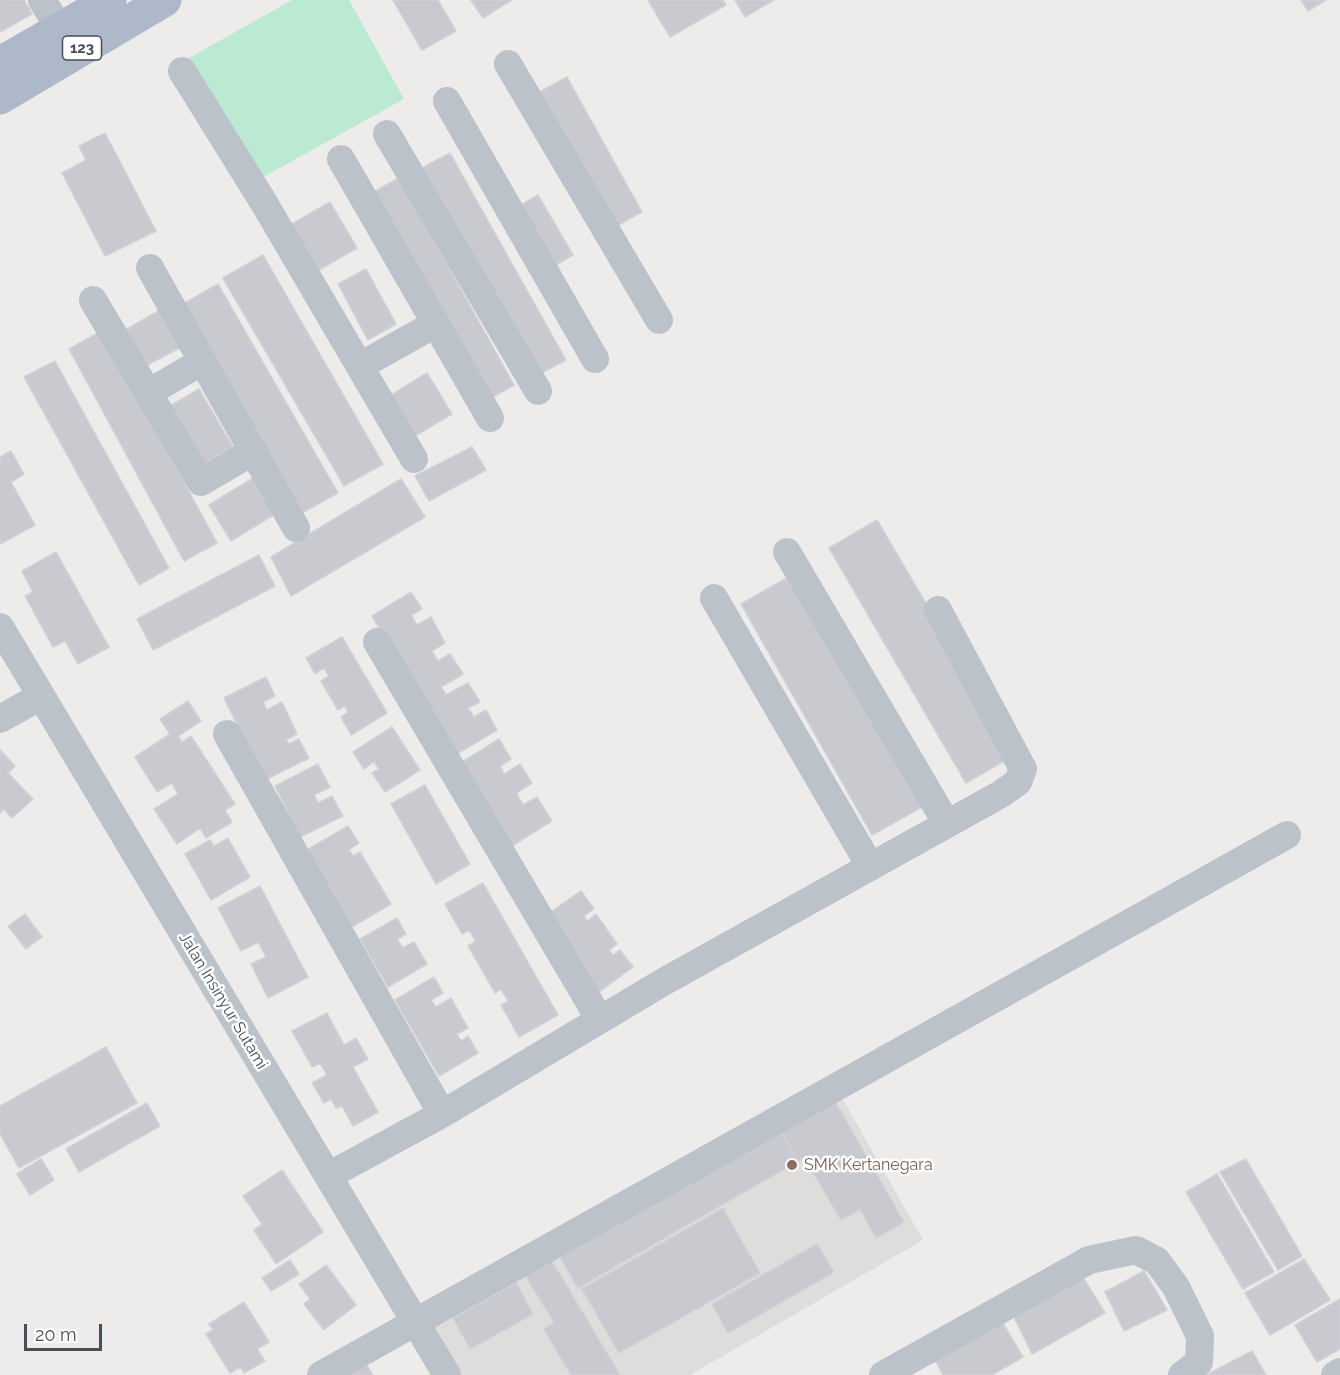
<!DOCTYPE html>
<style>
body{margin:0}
#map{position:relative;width:1340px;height:1375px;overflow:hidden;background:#eeeceb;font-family:Raleway,sans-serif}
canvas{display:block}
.scale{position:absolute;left:24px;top:1324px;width:78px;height:27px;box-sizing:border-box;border:3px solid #464e57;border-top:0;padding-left:8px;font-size:18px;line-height:21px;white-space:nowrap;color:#464e57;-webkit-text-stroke:4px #fff;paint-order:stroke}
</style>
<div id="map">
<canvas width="1340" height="1375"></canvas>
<div class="scale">20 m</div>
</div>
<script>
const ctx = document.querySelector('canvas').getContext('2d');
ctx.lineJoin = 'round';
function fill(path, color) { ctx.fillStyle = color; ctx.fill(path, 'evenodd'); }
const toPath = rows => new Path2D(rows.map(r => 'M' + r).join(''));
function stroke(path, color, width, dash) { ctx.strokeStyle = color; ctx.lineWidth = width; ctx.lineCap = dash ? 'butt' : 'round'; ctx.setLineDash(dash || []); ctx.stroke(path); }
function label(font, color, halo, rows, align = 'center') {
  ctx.font = font + ' Raleway,sans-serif'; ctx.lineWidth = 5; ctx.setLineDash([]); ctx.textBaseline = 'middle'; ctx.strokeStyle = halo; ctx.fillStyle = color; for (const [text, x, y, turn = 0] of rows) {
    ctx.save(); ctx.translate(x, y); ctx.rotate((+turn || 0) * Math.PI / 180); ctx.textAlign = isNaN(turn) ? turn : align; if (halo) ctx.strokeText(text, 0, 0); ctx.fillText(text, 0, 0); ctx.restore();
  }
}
fill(toPath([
 [837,1089,923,1240,690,1375,459,1375,428,1321]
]), '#dfdddc');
fill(toPath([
 [292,0,349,0,404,99,258,180,189,58]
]), '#bce9d1');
const building = toPath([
 [0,0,24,0,32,14,0,32,0,0],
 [393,0,438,0,456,31,422,50,393,0],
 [471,0,512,0,483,18,471,0],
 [648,0,723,0,726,5,670,37,648,0],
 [735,0,774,0,745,17,735,0],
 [1301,0,1326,0,1308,11,1301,0],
 [567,77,642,212,611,229,536,94,567,77],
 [105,133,156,231,105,256,62,173,86,160,79,146,105,133],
 [450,153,566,360,534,377,418,170,450,153],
 [399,178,514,385,482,403,366,196,399,178],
 [538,195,573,255,551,268,516,208,538,195],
 [330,202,357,248,317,271,290,225,330,202],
 [263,255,383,464,344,486,223,278,263,255],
 [366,269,396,324,368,340,338,284,366,269],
 [218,284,338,493,298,515,178,307,218,284],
 [162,309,183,346,140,369,120,333,162,309],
 [102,331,217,543,184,561,69,349,102,331],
 [55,361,169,568,139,585,24,377,55,361],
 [427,373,452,414,413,437,388,397,427,373],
 [199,389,233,447,204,464,170,406,199,389],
 [472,447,486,470,429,501,415,476,472,447],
 [11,451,24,474,11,482,35,525,0,544,0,457,11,451],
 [261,473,283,509,231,541,209,505,261,473],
 [401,479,425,517,291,596,271,557,401,479],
 [877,520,1015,755,966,783,829,548,877,520],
 [56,552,109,647,78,664,65,641,53,647,25,596,33,592,22,571,56,552],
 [259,555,275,586,153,650,137,619,259,555],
 [790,576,922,807,872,835,741,604,790,576],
 [411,592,422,609,411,615,417,625,431,617,445,643,432,651,438,661,450,654,463,674,441,687,446,695,468,683,480,702,468,708,474,717,486,710,497,730,455,755,372,616,411,592],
 [342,637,387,713,351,735,341,717,348,712,345,706,338,710,321,681,329,676,324,668,315,674,306,658,342,637],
 [266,677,275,696,263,702,267,710,282,702,297,734,286,740,289,744,299,739,309,758,265,780,224,698,266,677],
 [188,701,201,721,178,736,182,742,191,736,235,804,225,810,232,822,206,838,200,828,177,844,154,809,178,794,172,783,157,792,135,757,170,734,160,719,188,701],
 [392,727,420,770,385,792,372,773,379,769,374,762,364,769,353,752,392,727],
 [499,739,511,759,500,766,504,774,520,764,532,783,516,793,523,805,537,797,552,821,510,847,459,764,499,739],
 [0,750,15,766,8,773,33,799,12,818,4,809,0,813,0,750],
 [318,764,330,787,314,795,318,803,332,796,343,816,300,837,275,786,318,764],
 [425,785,470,864,436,884,391,804,425,785],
 [348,826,359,843,349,850,353,856,360,852,391,904,350,928,305,851,348,826],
 [228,838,250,877,211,900,185,854,210,840,214,846,228,838],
 [483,883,558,1015,519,1037,501,1005,508,1001,501,989,495,993,468,946,476,941,469,930,462,934,445,904,483,883],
 [260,886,308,977,268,998,251,964,266,957,258,942,241,951,218,908,260,886],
 [581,891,594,909,584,916,587,921,596,914,617,944,609,950,613,955,620,950,633,967,599,992,545,916,581,891],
 [25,914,42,937,26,949,8,926,25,914],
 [397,918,406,934,397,939,403,948,414,942,427,964,388,987,360,939,397,918],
 [434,977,443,993,431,1000,436,1007,451,998,468,1028,457,1034,461,1041,468,1036,478,1053,439,1076,395,1000,434,977],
 [327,1013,344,1045,356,1038,368,1059,353,1067,378,1112,353,1126,342,1106,336,1108,331,1099,324,1103,312,1083,327,1075,320,1063,312,1067,292,1031,327,1013],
 [106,1047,137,1103,19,1168,0,1134,0,1106,106,1047],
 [833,1098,904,1222,876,1238,860,1209,841,1220,804,1157,798,1161,780,1129,833,1098],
 [147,1103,160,1126,79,1172,66,1149,147,1103],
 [780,1129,798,1161,578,1288,560,1257,780,1129],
 [41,1159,54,1180,30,1195,17,1174,41,1159],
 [1246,1159,1302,1256,1278,1270,1220,1172,1246,1159],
 [282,1170,323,1232,276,1264,254,1230,262,1224,243,1196,282,1170],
 [1217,1174,1274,1272,1243,1289,1186,1192,1217,1174],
 [723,1208,760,1273,619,1353,582,1289,723,1208],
 [817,1244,834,1272,728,1333,712,1304,817,1244],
 [550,1258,620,1375,571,1375,544,1329,554,1323,524,1273,550,1258],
 [1304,1259,1330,1300,1270,1335,1245,1293,1304,1259],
 [290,1260,299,1274,271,1291,262,1278,290,1260],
 [326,1265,356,1305,324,1330,304,1304,310,1299,299,1284,326,1265],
 [1144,1271,1167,1310,1124,1331,1105,1292,1144,1271],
 [1081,1274,1105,1313,1032,1354,1012,1313,1081,1274],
 [516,1283,533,1314,470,1349,453,1318,516,1283],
 [1340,1299,1340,1349,1317,1362,1295,1325,1340,1299],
 [244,1302,269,1342,257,1349,265,1361,244,1373,240,1367,230,1373,206,1334,213,1330,209,1324,244,1302],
 [997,1313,1023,1357,992,1375,943,1375,930,1350,997,1313],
 [1252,1351,1266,1375,1206,1375,1252,1351],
 [364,1361,373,1375,344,1375,364,1361]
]);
fill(building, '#c9cad0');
stroke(building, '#d0d1d7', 1.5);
stroke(toPath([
 [42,0,60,29],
 [508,64,659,320],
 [182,71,264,203,414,459],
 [447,101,595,359],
 [387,134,538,391],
 [341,159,490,418],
 [150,268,296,528],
 [93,300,201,482,254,451],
 [360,366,435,324],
 [148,393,201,362],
 [787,552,947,824],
 [714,598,870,866],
 [0,627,447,1375],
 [377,642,600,1020],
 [0,719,41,696],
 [227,734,442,1114],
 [328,1176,442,1114,665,981,1001,794,1018,782,1023,769,938,610],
 [321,1375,1287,835],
 [883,1375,1089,1260,1136,1250,1157,1261,1176,1287,1200,1336,1199,1362,1182,1375],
 [1335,1375,1340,1372]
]), '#bbc2ca', 28);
stroke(toPath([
 [0,63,110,0],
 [0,98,165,0]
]), '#adb9c8', 33);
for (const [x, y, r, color] of [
 [792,1165,6,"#8d6e63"]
]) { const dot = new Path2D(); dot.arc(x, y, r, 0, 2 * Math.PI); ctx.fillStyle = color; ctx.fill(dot); stroke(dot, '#fff', 2); }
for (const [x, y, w] of [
 [82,48,39]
]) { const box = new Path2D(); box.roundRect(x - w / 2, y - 12, w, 24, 4.5); ctx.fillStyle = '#fff'; ctx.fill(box); stroke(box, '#464e57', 1.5); }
label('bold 15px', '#464e57', null, [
 ["123",82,48]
]);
label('16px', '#464e57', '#fff', [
 ["Jalan Insinyur Sutami",223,1001,59]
]);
label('16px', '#785e54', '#fff', [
 ["SMK Kertanegara",804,1165]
], 'left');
</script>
